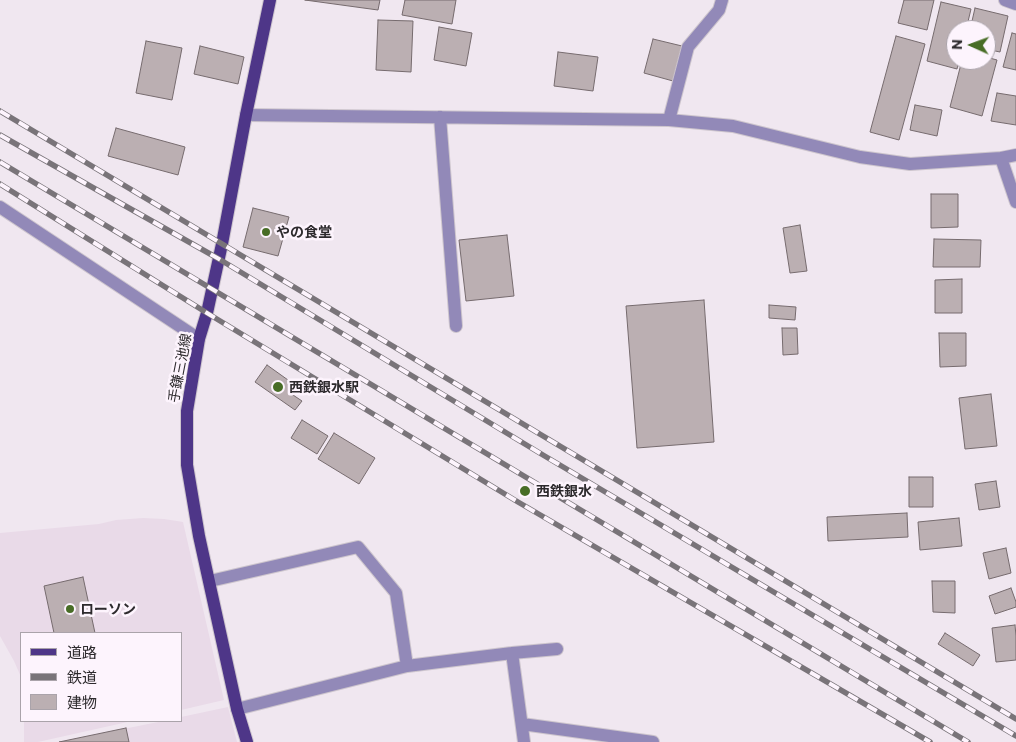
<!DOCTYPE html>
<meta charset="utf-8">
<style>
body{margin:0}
#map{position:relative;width:1016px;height:742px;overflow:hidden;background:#f0e7f0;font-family:Commissioner,"Noto Sans JP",sans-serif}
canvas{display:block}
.legend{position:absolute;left:20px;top:632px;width:162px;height:90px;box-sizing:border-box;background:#fdf4fd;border:1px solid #aaa3aa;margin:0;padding:6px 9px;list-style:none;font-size:15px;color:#2d2a2d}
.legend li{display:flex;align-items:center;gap:10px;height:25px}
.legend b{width:25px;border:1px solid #aaa3aa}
.north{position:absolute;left:946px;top:20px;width:50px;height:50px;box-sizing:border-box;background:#fdf4fd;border:1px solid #aaa3aa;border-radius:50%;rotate:272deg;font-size:14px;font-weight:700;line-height:20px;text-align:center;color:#2d2a2d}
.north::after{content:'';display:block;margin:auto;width:18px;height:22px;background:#486d26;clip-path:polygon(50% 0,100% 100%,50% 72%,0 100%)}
</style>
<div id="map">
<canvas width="1016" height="742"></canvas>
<ul class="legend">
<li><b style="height:6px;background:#4e3688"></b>道路</li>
<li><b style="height:6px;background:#797479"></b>鉄道</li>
<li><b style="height:14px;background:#bbafb2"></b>建物</li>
</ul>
<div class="north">N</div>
</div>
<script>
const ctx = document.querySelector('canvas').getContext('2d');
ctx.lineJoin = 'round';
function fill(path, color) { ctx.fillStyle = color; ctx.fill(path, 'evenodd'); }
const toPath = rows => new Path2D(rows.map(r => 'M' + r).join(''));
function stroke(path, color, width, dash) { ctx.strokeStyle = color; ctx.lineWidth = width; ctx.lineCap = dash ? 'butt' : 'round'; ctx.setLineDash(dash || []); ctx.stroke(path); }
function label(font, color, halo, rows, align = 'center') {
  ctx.font = font + ' Commissioner,"Noto Sans JP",sans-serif'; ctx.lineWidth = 5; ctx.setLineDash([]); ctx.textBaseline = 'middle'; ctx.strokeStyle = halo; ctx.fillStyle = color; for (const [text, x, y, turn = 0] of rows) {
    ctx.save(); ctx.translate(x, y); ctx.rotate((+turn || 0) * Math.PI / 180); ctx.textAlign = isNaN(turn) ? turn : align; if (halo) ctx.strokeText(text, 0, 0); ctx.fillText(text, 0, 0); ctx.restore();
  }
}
fill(toPath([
 [143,518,164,519,183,522,224,700,181,710,181,633,21,633,21,677,14,661,0,636,0,533,99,524,116,520],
 [228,707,237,742,59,742,163,721,181,721,181,717],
 [24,721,132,721,38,742,24,742]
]), '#e9dae8');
const building = toPath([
 [305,0,380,0,378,10,305,0],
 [405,0,456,0,452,24,402,15,405,0],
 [904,0,934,0,927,30,898,23,904,0],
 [941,2,971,9,966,30,956,30,956,60,959,60,957,69,927,61,941,2],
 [975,8,1008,16,1000,52,986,49,986,30,970,30,975,8],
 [378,20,413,21,411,72,376,70,378,20],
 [439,27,472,33,466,66,434,60,439,27],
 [1012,33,1016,34,1016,70,1003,67,1012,33],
 [896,36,925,44,899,140,870,132,896,36],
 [653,39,682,46,673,81,644,73,653,39],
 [146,41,182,48,172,100,136,93,146,41],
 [200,46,244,57,238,84,194,74,200,46],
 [558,52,598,57,593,91,554,86,558,52],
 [986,57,997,60,982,116,950,107,962,60,986,60,986,57],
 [997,93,1016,96,1016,125,991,121,997,93],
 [915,105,942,110,937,136,910,130,915,105],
 [116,128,185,147,178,175,108,156,116,128],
 [931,194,958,194,958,227,931,228,931,194],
 [253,208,289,217,278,256,243,247,253,208],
 [800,225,807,271,790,273,783,228,800,225],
 [507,235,514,296,466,301,459,240,507,235],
 [934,239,981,240,980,267,933,267,934,239],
 [962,279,962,313,935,313,935,280,962,279],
 [704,300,714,442,637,448,626,306,704,300],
 [769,305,796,307,795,320,769,318,769,305],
 [782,328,797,328,798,354,783,355,782,328],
 [939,333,966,333,966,366,940,367,939,333],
 [267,365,295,385,290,393,302,401,295,410,255,382,267,365],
 [991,394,997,446,965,449,959,398,991,394],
 [302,420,328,436,317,454,291,438,302,420],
 [334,433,375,458,359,484,318,459,334,433],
 [909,477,933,477,933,507,909,507,909,477],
 [996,481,1000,507,979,510,975,484,996,481],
 [907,513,908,537,828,541,827,517,907,513],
 [959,518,962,546,920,550,918,522,959,518],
 [1006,548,1011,573,989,579,983,553,1006,548],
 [83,577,95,633,54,633,44,586,83,577],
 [932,581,955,581,955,613,933,612,932,581],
 [1011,588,1016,602,1016,607,995,614,989,596,1011,588],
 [1015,625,1016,636,1016,660,996,662,992,628,1015,625],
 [945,633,980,655,973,666,938,644,945,633],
 [126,728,129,742,59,742,126,728]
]);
fill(building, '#bbafb2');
stroke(building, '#766b6e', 1);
const minor = toPath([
 [1005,0,1016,4],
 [246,115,669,120,733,126,860,157,910,164,1001,158,1016,155],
 [440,117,456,326],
 [669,120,688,47,719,10,722,0],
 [1001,158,1016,202],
 [0,207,199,339],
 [210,581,358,547,396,593,407,666],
 [512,653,524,742],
 [237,709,407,666,512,653,557,649],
 [522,724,653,742]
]);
const major = toPath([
 [247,742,237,709,199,536,187,465,187,411,199,339,207,313,222,244,246,115,270,0]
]);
stroke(minor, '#cdc5cd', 14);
stroke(major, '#cdc5cd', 14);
stroke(minor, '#9289b8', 12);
stroke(major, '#4e3688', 12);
const rail = toPath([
 [0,111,1016,719],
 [0,135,219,259,543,455,1016,736],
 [0,162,968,742],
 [0,184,207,313,518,502,930,742]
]);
stroke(rail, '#797479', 5.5);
stroke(rail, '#fdf4fd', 4, [11]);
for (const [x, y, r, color] of [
 [266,232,5,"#486d26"],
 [278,387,6,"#486d26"],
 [525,491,6,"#486d26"],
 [70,609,5,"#486d26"]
]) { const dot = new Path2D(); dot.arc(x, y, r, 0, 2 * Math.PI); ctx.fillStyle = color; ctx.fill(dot); stroke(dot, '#fdf4fd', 2); }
label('bold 14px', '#2d2a2d', '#fdf4fd', [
 ["やの食堂",276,232],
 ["西鉄銀水駅",289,387],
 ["西鉄銀水",536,491],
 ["ローソン",80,609]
], 'left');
label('14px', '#2d2a2d', '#fdf4fd', [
 ["手鎌三池線",180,368,-79]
]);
</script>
